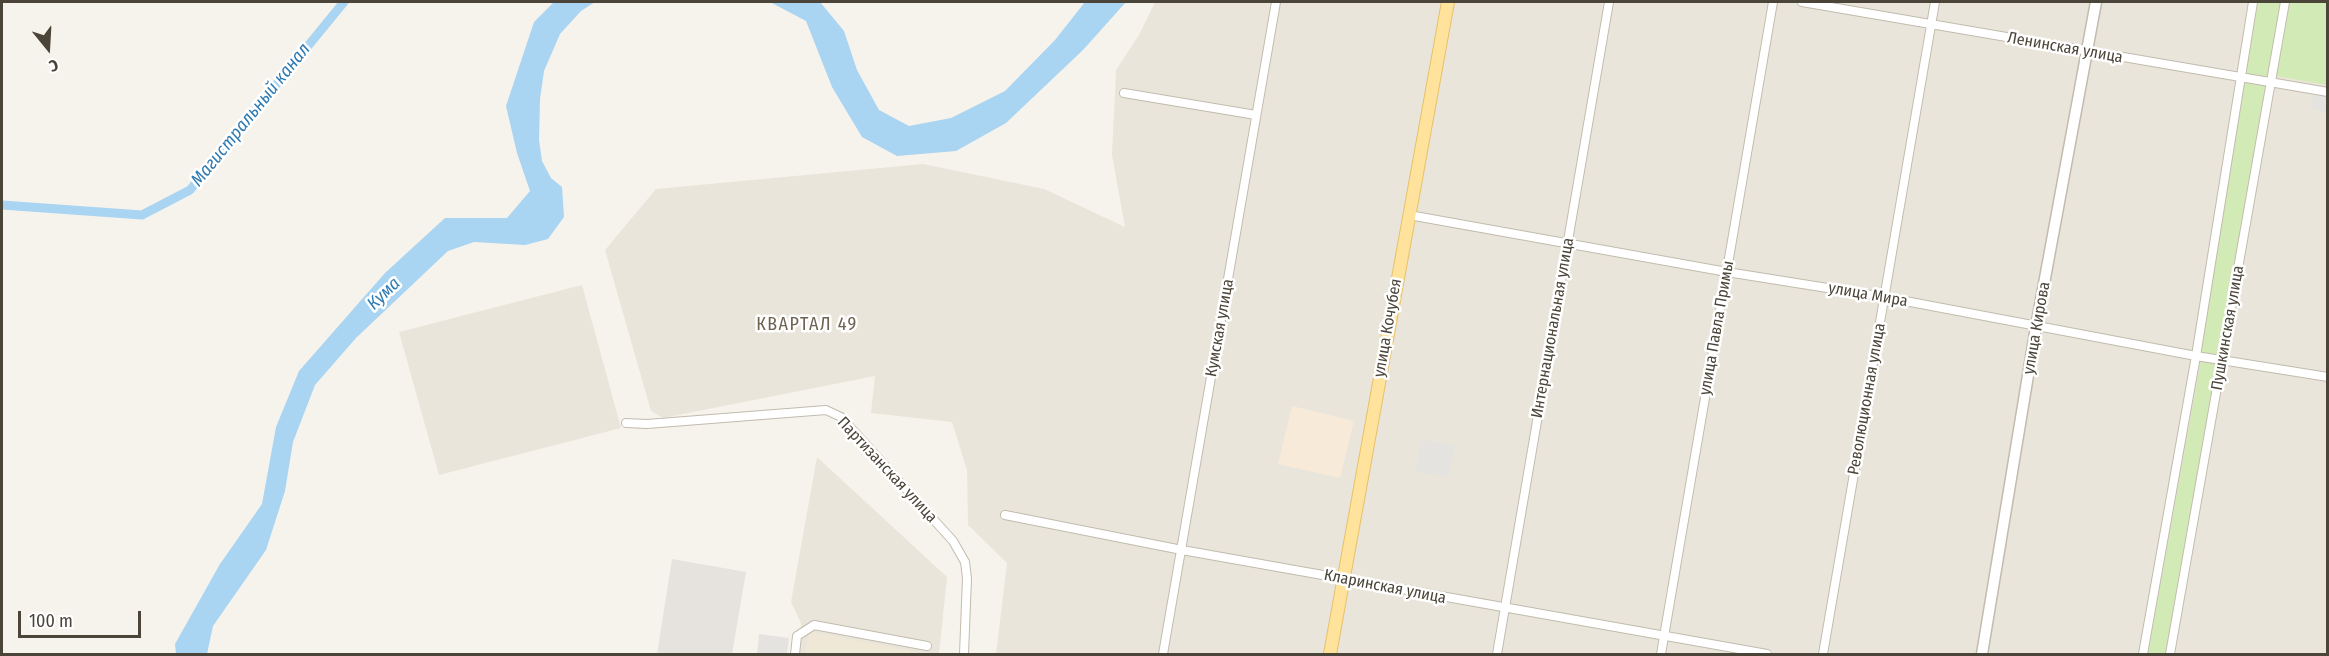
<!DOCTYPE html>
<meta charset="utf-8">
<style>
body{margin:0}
#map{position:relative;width:2329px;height:656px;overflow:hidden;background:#f6f3ec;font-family:"Fira Sans Condensed",sans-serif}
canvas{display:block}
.frame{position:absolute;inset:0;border:3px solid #4b4439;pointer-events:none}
.north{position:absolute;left:18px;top:18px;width:60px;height:60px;-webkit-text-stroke:4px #fff;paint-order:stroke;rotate:162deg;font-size:16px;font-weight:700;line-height:24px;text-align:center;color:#4b4439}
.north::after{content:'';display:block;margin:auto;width:21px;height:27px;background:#4b4439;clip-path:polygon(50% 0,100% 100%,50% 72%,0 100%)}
.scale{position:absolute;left:18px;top:611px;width:123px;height:27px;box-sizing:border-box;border:3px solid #4b4439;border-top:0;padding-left:8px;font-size:18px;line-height:21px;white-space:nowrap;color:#4b4439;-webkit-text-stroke:4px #fff;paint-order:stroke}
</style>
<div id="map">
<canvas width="2329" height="656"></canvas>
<div class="frame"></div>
<div class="north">С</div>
<div class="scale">100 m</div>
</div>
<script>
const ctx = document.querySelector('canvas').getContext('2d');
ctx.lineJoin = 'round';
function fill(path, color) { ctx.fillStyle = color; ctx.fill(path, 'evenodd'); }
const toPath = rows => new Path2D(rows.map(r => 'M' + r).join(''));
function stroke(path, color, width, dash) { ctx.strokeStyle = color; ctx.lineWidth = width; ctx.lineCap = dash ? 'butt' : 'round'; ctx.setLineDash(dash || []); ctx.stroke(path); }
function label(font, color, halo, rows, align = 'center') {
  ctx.font = font + ' "Fira Sans Condensed",sans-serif'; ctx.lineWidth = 5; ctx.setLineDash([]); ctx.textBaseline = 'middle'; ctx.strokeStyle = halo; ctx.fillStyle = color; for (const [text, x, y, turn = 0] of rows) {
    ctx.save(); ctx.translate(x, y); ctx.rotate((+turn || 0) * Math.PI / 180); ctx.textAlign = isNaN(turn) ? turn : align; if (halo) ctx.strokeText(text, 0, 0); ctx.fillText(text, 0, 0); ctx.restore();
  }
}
fill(toPath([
 [1155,2,2327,2,2327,654,996,654,1007,563,968,525,967,470,952,422,871,413,875,376,663,418,651,411,605,250,656,189,923,164,1044,189,1125,227,1112,155,1116,70,1139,35],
 [582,285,621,428,439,475,399,332],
 [817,457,947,577,939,654,800,654,801,623,791,602]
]), '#eae5da');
fill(toPath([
 [1292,406,1354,421,1340,478,1278,464]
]), '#f7ead8');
fill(toPath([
 [672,559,746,572,732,654,657,654]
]), '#e6e2dd');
fill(toPath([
 [809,631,925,654,805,654]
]), '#efe8d6');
fill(toPath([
 [2258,2,2281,2,2267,80,2244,76],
 [2289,2,2327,2,2327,85,2276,76],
 [2243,81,2266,85,2221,357,2199,354],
 [2201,360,2218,363,2166,654,2148,654]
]), '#d2eab5');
fill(toPath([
 [2313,95,2327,97,2327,112,2311,109],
 [1422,439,1455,446,1448,477,1415,471],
 [759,634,789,638,787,654,757,654]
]), '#e5e3e0');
fill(toPath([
 [554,2,595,2,581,11,560,34,544,71,540,99,539,140,542,161,551,178,562,187,564,217,548,239,525,245,474,242,448,251,356,338,315,385,293,442,285,491,266,550,213,626,207,654,176,654,175,644,220,564,262,504,276,427,299,371,385,273,445,218,507,218,530,191,517,153,506,106,534,22],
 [770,2,820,2,844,31,857,70,879,110,909,126,951,118,1005,91,1055,40,1085,2,1126,2,1083,50,1006,123,956,151,897,156,862,137,832,87,806,21]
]), '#a9d4f2');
stroke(toPath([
 [2,205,142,215,190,190,344,2]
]), '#a9d4f2', 9);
const minor = toPath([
 [1802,2,2328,92],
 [1124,93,1256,115],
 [1409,215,1727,272,1884,297,2196,356,2328,377],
 [626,423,647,424,826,410,841,417,953,541,965,562,967,578,964,654],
 [1005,515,1182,550,1767,654],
 [795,654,797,636,814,625,927,646],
 [1163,654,1276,2],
 [1497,654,1609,2],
 [1661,654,1773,2],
 [1823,654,1935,2],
 [2143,654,2196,356,2253,2],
 [2170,654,2285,2]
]);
const tertiary = toPath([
 [1982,654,2036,327,2096,2]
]);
const primary = toPath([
 [1330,654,1448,2]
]);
stroke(minor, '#c2bbae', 10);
stroke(tertiary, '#c2bbae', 13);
stroke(primary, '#e6c16a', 14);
stroke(minor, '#fff', 8);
stroke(tertiary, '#fff', 10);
stroke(primary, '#ffe39c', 12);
label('16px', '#4b4439', '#fff', [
 ["Ленинская улица",2065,48,10],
 ["улица Мира",1868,295,10],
 ["Кумская улица",1220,328,-80],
 ["улица Кочубея",1388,328,-80],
 ["Интернациональная улица",1553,328,-80],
 ["улица Павла Примы",1717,328,-80],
 ["улица Кирова",2037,328,-80],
 ["Пушкинская улица",2228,328,-80],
 ["Революционная улица",1867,399,-80],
 ["Партизанская улица",887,470,47],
 ["Кларинская улица",1385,587,11]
]);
label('italic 18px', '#2e7ab2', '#fff', [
 ["Магистральный канал",251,115,-51],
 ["Кума",384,294,-44]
]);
ctx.letterSpacing = '1.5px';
label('18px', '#6e6250', '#fff', [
 ["КВАРТАЛ 49",807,325]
]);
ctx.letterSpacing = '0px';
</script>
